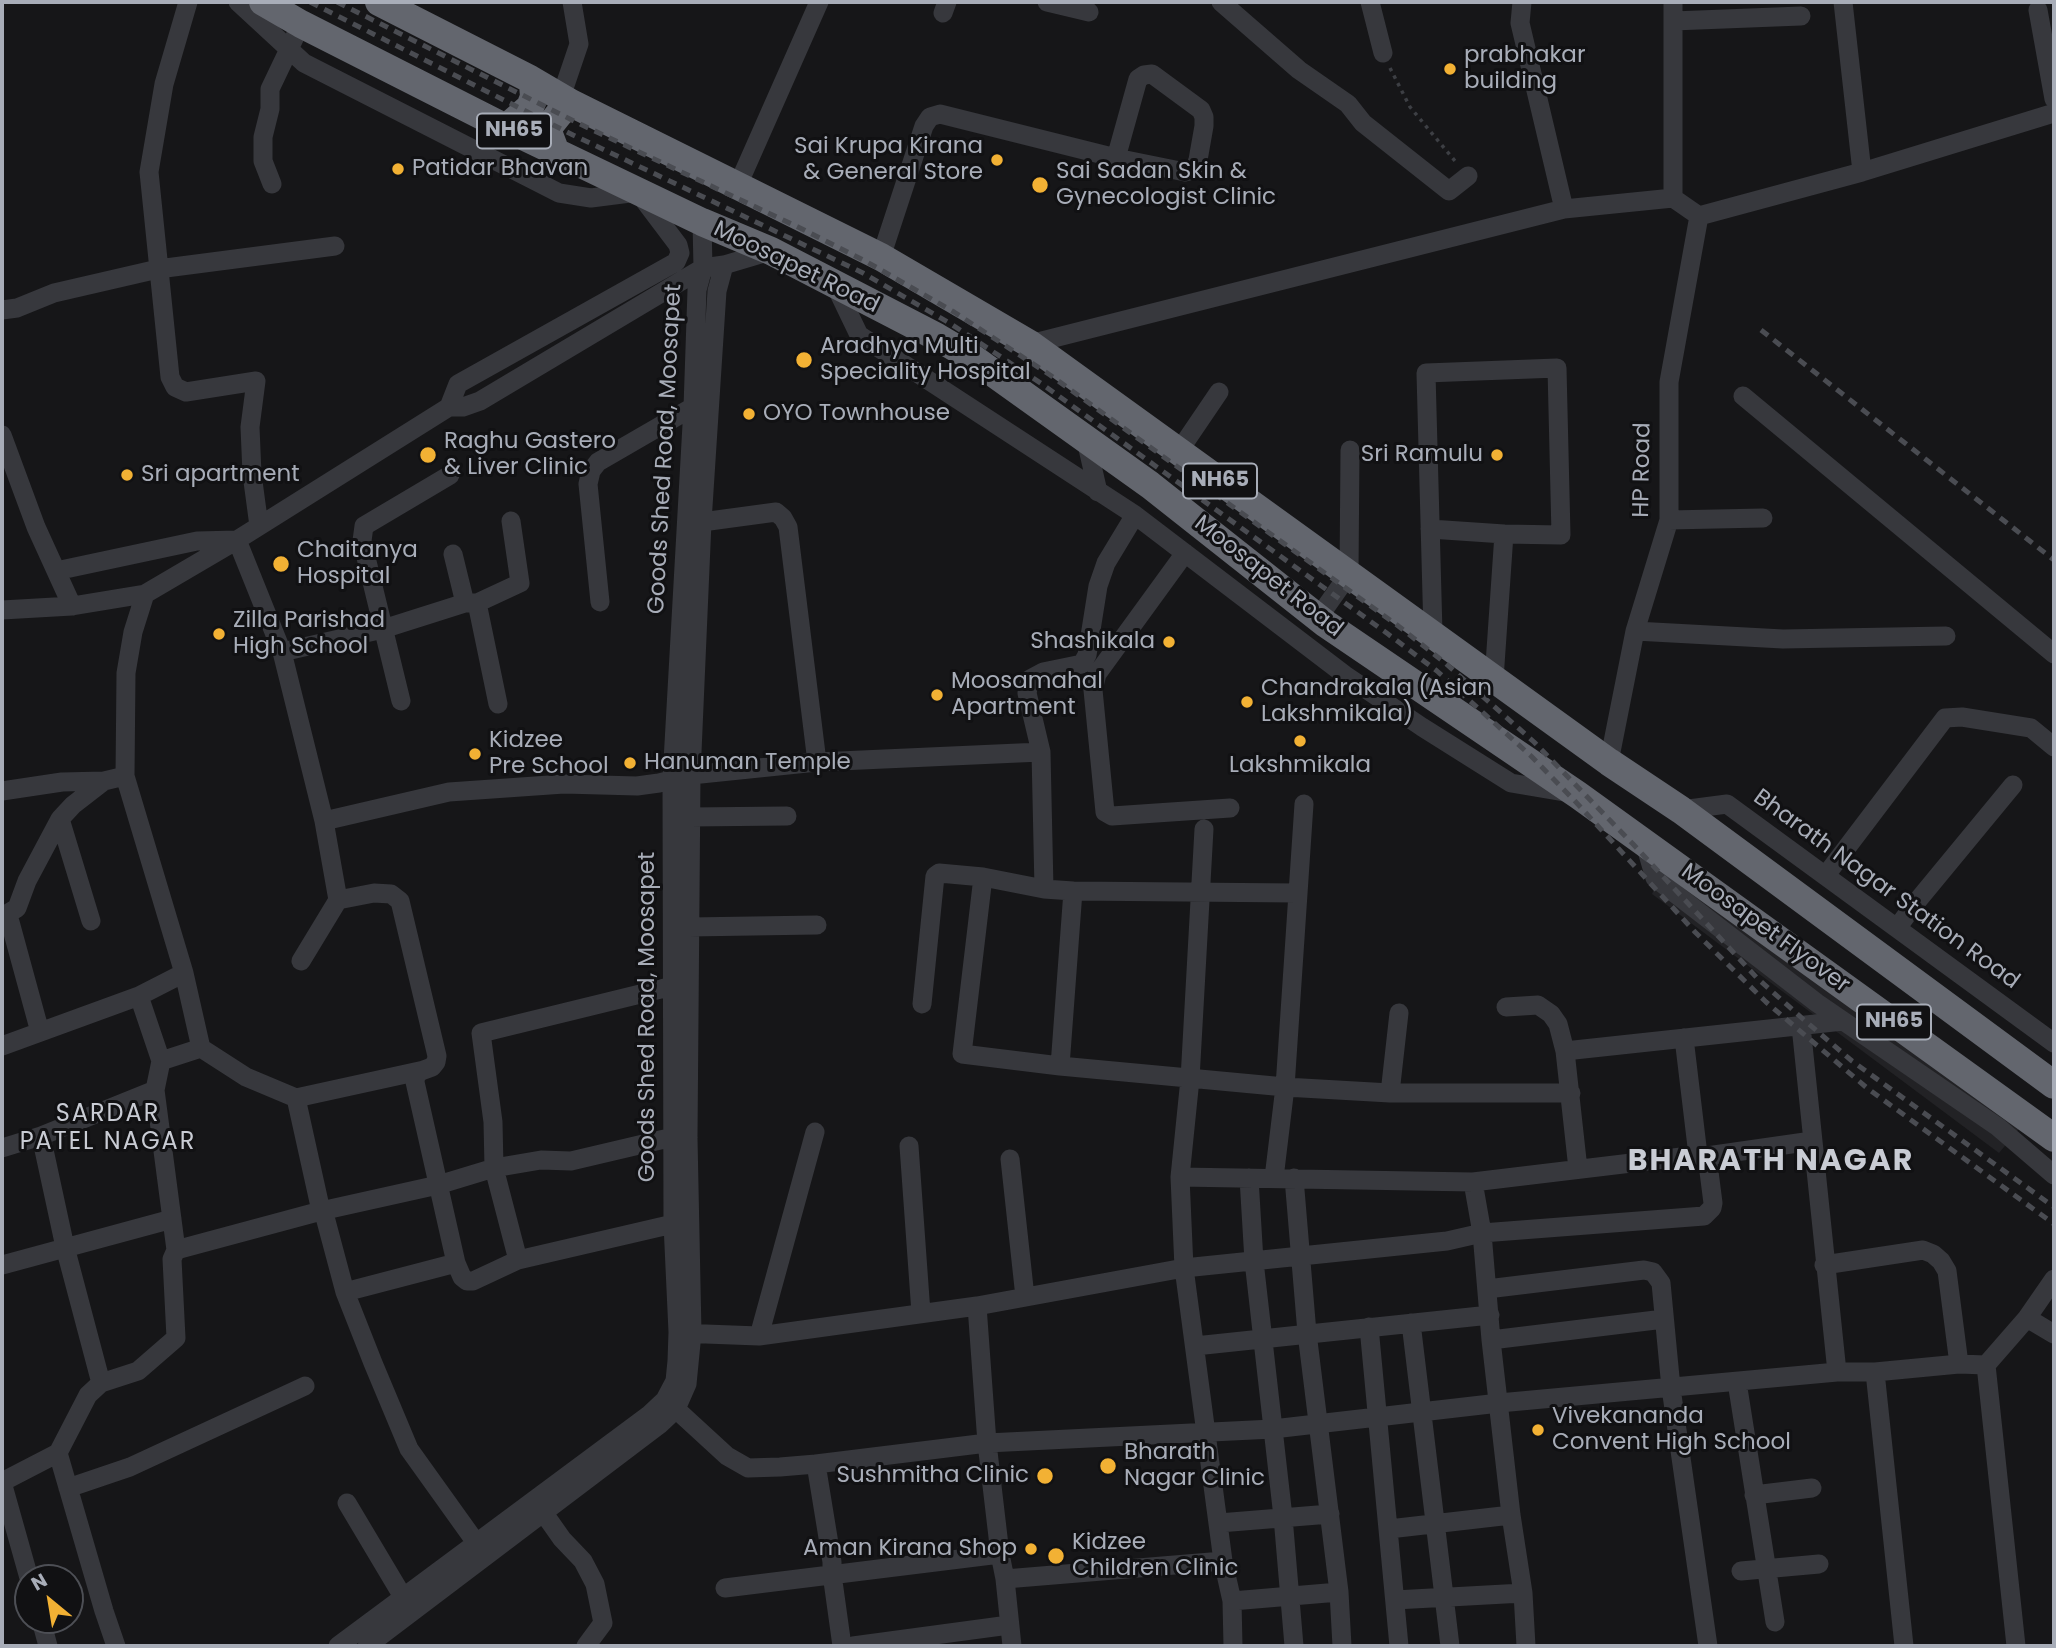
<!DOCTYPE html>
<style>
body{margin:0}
#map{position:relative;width:2056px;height:1648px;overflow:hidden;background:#161618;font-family:Poppins,sans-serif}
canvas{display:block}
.frame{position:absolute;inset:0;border:4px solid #a8adb8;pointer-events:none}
.north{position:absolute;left:14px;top:1564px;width:70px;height:70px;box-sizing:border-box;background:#111113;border:2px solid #4d4f55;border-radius:50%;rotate:330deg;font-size:19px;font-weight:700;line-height:28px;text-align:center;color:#a8adb8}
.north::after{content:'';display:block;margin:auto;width:24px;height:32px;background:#f2b134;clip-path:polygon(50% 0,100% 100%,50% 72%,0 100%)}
</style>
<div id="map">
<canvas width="2056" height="1648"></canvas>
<div class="frame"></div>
<div class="north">N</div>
</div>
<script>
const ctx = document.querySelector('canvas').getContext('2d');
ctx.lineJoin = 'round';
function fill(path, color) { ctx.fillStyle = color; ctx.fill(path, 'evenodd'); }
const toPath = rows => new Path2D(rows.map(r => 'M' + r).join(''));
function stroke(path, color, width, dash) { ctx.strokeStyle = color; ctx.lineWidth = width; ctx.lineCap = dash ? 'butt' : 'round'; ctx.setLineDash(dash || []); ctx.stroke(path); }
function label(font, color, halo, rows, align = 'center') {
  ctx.font = font + ' Poppins,sans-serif'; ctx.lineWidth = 6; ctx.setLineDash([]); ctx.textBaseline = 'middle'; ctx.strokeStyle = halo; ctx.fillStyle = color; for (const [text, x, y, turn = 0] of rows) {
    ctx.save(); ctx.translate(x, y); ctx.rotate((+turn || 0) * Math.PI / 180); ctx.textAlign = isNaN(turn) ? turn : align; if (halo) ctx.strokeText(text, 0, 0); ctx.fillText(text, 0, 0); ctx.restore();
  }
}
fill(toPath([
 [1664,865,2019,1129,1999,1153,1652,894]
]), '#222225');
stroke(toPath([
 [1390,68,1410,107,1455,161]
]), '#3d3f44', 3.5, [3.5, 5]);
stroke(toPath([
 [188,2,164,84,149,172,170,377,175,387,186,392,256,381,250,427,252,474,259,526],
 [238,2,304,63,559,193,591,198,638,192,678,245,680,253,676,262,458,384,449,407],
 [1047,2,1089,12],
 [1221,2,1299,70,1348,104,1363,123,1449,191,1468,176],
 [1370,2,1383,53],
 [1522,2,1520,23,1564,209],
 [1843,2,1862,172],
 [2038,10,2054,99],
 [943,13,947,2],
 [1673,21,1801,16],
 [561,97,579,44,572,2],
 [272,184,263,161,263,137,270,109,270,89,301,24],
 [738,185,819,2],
 [1673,198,1673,2],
 [881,257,924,126,930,117,940,114,1116,158,1185,172,1194,170,1198,160,1204,126,1204,117,1201,110,1152,74,1144,75,1138,79,1116,158],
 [835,285,859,335,1135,515,1345,675,1422,727,1511,783,1570,793],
 [2,310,17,308,54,293,158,269,335,246],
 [1030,344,1564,209,1673,198,1699,216,1862,172,2054,113],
 [1743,396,2054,654],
 [2,435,36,527,72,606],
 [1086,440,1098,492],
 [1179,451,1219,392],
 [1669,520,1763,518],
 [702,522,776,512,783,518,788,527,817,762],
 [1430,529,1504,534],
 [1185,553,1097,674,1093,690,1105,812,1112,816,1230,808],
 [453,554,465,603],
 [56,571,197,541,237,540,282,652,324,821,338,900,301,961],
 [600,602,588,484,591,471,598,462,693,407],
 [477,603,498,704],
 [2,610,72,606,145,594,237,540,449,407,463,407,480,401,703,268,724,265,771,251],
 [1318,618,1349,574,1350,450],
 [1635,631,1783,639,1946,636],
 [1433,633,1426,373,1557,368,1561,535,1504,534,1494,679],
 [282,652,383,629,465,603,477,603,520,583,511,521],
 [401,701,362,541,364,526,450,475],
 [1041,752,1027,693,1030,679,1043,672,1082,664,1087,655,1098,586,1106,563,1135,515],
 [1609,762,1635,631,1669,520,1669,382,1699,216],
 [2,791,62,782,104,781],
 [1681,810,1727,804,2054,1043],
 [690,817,787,816],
 [324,821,449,792,564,784,637,786,659,783,691,775,817,762,1041,752,1044,889],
 [1204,829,1190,1079,1180,1177,1184,1268,1223,1561,1232,1601,1233,1646],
 [1645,844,1655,878,1817,1003,1998,1127,2054,1175],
 [1826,875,1945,718,1962,717,2031,728,2054,747],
 [983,877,962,1054,1060,1066,1285,1087,1390,1093,1571,1093],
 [338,900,374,893,391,894,400,901,437,1056,436,1062,432,1067,421,1071,416,1075,415,1082,456,1263,462,1277,467,1281,473,1281,518,1260,494,1168,493,1122,481,1033,673,986],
 [2,917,17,908,27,881,60,819],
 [2,921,10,922,40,1032],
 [91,921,60,819,73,805,104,781,125,776],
 [689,927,817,925],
 [1897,928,1914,905,2013,785],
 [184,973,201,1048],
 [139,996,161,1061],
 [922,1004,935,876,939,873,983,877,1044,889,1073,891,1297,893],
 [1506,1007,1538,1005,1551,1014,1558,1024,1565,1051,1578,1169],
 [1801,1026,1837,1372],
 [1684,1038,1698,1155],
 [2,1046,139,996,184,973,125,776,126,673,133,632,145,594],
 [1565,1051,1843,1021],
 [1060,1066,1073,891],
 [424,1070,296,1098,246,1077,201,1048,161,1061,155,1090,176,1250,321,1211,438,1185,494,1168,541,1160,571,1161,673,1137],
 [1390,1093,1399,1013],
 [296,1098,321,1211,325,1217,345,1292,373,1363,409,1449,482,1551],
 [909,1146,921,1313],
 [2,1148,41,1136],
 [1010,1159,1025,1297],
 [1180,1177,1473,1182,1698,1155,1707,1156,1812,1141],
 [1249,1178,1254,1261,1283,1517,1294,1646],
 [1274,1178,1285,1087,1304,804],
 [1294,1178,1307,1333,1339,1592,1342,1646],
 [1473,1182,1482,1233,1491,1340,1511,1515,1523,1593,1526,1646],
 [518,1260,673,1224],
 [2,1265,172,1219],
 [1824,1265,1923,1250,1933,1254,1941,1261,1947,1271,1959,1364],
 [1487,1289,1644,1270,1653,1272,1661,1283,1671,1388,1708,1646],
 [345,1292,456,1263],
 [977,1306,987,1443,1000,1554,1005,1579,1012,1646],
 [2027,1318,2054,1334],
 [1411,1323,1450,1646],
 [1369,1327,1399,1646],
 [679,1333,759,1336,977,1306,1184,1268,1447,1241,1482,1233,1704,1216,1712,1208,1713,1203,1707,1156],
 [759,1336,815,1132],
 [1491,1340,1664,1319],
 [1195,1346,1490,1315],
 [1875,1372,1904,1646],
 [1737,1382,1775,1622],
 [101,1383,65,1247,41,1136,155,1090],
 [666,1400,727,1456,748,1468,780,1467,816,1464,987,1443,1273,1429,1499,1403,1837,1372,1875,1372,1959,1364,1986,1365],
 [58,1453,104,1611,116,1646],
 [816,1464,832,1562,832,1574,842,1646],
 [68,1488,130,1467,305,1386],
 [1754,1495,1812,1488],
 [347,1503,403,1597],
 [543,1512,562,1539,583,1561,595,1584,603,1623,586,1646],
 [1219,1523,1330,1514],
 [1389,1529,1511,1515],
 [1741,1571,1819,1564],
 [29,1578,2,1482,58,1453,88,1395,101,1383,138,1371,176,1338,172,1259,176,1250],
 [1005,1579,1223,1561],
 [725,1588,1000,1554],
 [1395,1600,1523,1593],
 [1232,1601,1339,1592],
 [41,1620,48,1646],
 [338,1646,649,1415,665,1400,675,1381,677,1361,678,1332,673,1224,672,779,693,407,697,290,703,268,702,222],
 [367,1646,659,1425,676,1409,687,1384,692,1333,688,1138,691,775,702,522,717,291,724,265],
 [853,1646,1009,1625],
 [2016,1646,1986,1365,2027,1318,2054,1279]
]), '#37383d', 19);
stroke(toPath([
 [263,2,301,24,506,128,702,222,771,251,937,337,971,357,1150,485,1326,624,1578,795,2054,1138],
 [379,2,530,79,571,103,881,257,1030,344,1609,762,1681,810,2054,1085],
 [506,128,530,107,534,97,533,83,530,79],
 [555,150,547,129,559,114,571,103]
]), '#63666e', 28);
stroke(toPath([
 [310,2,573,135,863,273,951,324,1042,384,1388,634,1437,671,1531,756,1574,800,1695,932,1766,1002,1867,1088,2054,1224],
 [337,2,580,124,800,228,867,262,954,312,1050,375,1397,625,1444,662,1534,742,1633,844,1757,978,1803,1019,1852,1061,2054,1207],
 [1761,330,2054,560]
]), '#4a4c52', 5, [9, 7]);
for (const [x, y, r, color] of [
 [1450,69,7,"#f2b134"],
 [997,160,7,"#f2b134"],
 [398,169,7,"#f2b134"],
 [1040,185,9,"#f2b134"],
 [804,360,9,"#f2b134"],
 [749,414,7,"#f2b134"],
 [428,455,9,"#f2b134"],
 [1497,455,7,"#f2b134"],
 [127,475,7,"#f2b134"],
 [281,564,9,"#f2b134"],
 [219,634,7,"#f2b134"],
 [1169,642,7,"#f2b134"],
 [937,695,7,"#f2b134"],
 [1247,702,7,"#f2b134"],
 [1300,741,7,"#f2b134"],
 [475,754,7,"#f2b134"],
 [630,763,7,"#f2b134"],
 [1538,1430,7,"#f2b134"],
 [1108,1466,9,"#f2b134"],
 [1045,1476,9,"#f2b134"],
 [1031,1549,7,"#f2b134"],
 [1056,1556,9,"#f2b134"]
]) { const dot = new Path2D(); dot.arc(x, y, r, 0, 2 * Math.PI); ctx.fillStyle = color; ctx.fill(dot); stroke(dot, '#111113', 2.5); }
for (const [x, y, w] of [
 [514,131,74],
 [1220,481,74],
 [1894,1022,74]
]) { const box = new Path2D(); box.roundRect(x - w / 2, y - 17.5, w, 35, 5); ctx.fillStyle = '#111113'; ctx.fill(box); stroke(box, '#a8adb8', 2); }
label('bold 21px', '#a8adb8', null, [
 ["NH65",514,131],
 ["NH65",1220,481],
 ["NH65",1894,1022]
]);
label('23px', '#a8adb8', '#111113', [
 ["prabhakar",1464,56],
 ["building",1464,82],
 ["Sai Krupa Kirana",983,147,"right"],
 ["& General Store",983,173,"right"],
 ["Patidar Bhavan",412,169],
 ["Sai Sadan Skin &",1056,172],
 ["Gynecologist Clinic",1056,198],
 ["Aradhya Multi",820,347],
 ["Speciality Hospital",820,373],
 ["OYO Townhouse",763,414],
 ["Raghu Gastero",444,442],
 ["& Liver Clinic",444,468],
 ["Sri Ramulu",1483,455,"right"],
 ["Sri apartment",141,475],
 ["Chaitanya",297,551],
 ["Hospital",297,577],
 ["Zilla Parishad",233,621],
 ["High School",233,647],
 ["Shashikala",1155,642,"right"],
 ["Moosamahal",951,682],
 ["Apartment",951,708],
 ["Chandrakala (Asian",1261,689],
 ["Lakshmikala)",1261,715],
 ["Kidzee",489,741],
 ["Pre School",489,767],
 ["Hanuman Temple",644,763],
 ["Lakshmikala",1300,766,"center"],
 ["Vivekananda",1552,1417],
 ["Convent High School",1552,1443],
 ["Bharath",1124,1453],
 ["Nagar Clinic",1124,1479],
 ["Sushmitha Clinic",1029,1476,"right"],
 ["Kidzee",1072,1543],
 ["Children Clinic",1072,1569],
 ["Aman Kirana Shop",1017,1549,"right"]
], 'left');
label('23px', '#a8adb8', '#111113', [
 ["Moosapet Road",796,268,26],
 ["Goods Shed Road, Moosapet",666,449,-87],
 ["HP Road",1643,470,-89],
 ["Moosapet Road",1268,577,38],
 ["Bharath Nagar Station Road",1886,890,36],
 ["Moosapet Flyover",1765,929,36],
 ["Goods Shed Road, Moosapet",648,1017,-90]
]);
ctx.letterSpacing = '2px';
label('24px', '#c9ccd4', '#111113', [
 ["SARDAR",108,1115],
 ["PATEL NAGAR",108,1143]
]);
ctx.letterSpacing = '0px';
ctx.letterSpacing = '2px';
label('bold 30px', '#c9ccd4', '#111113', [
 ["BHARATH NAGAR",1771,1162]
]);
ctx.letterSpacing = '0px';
</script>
